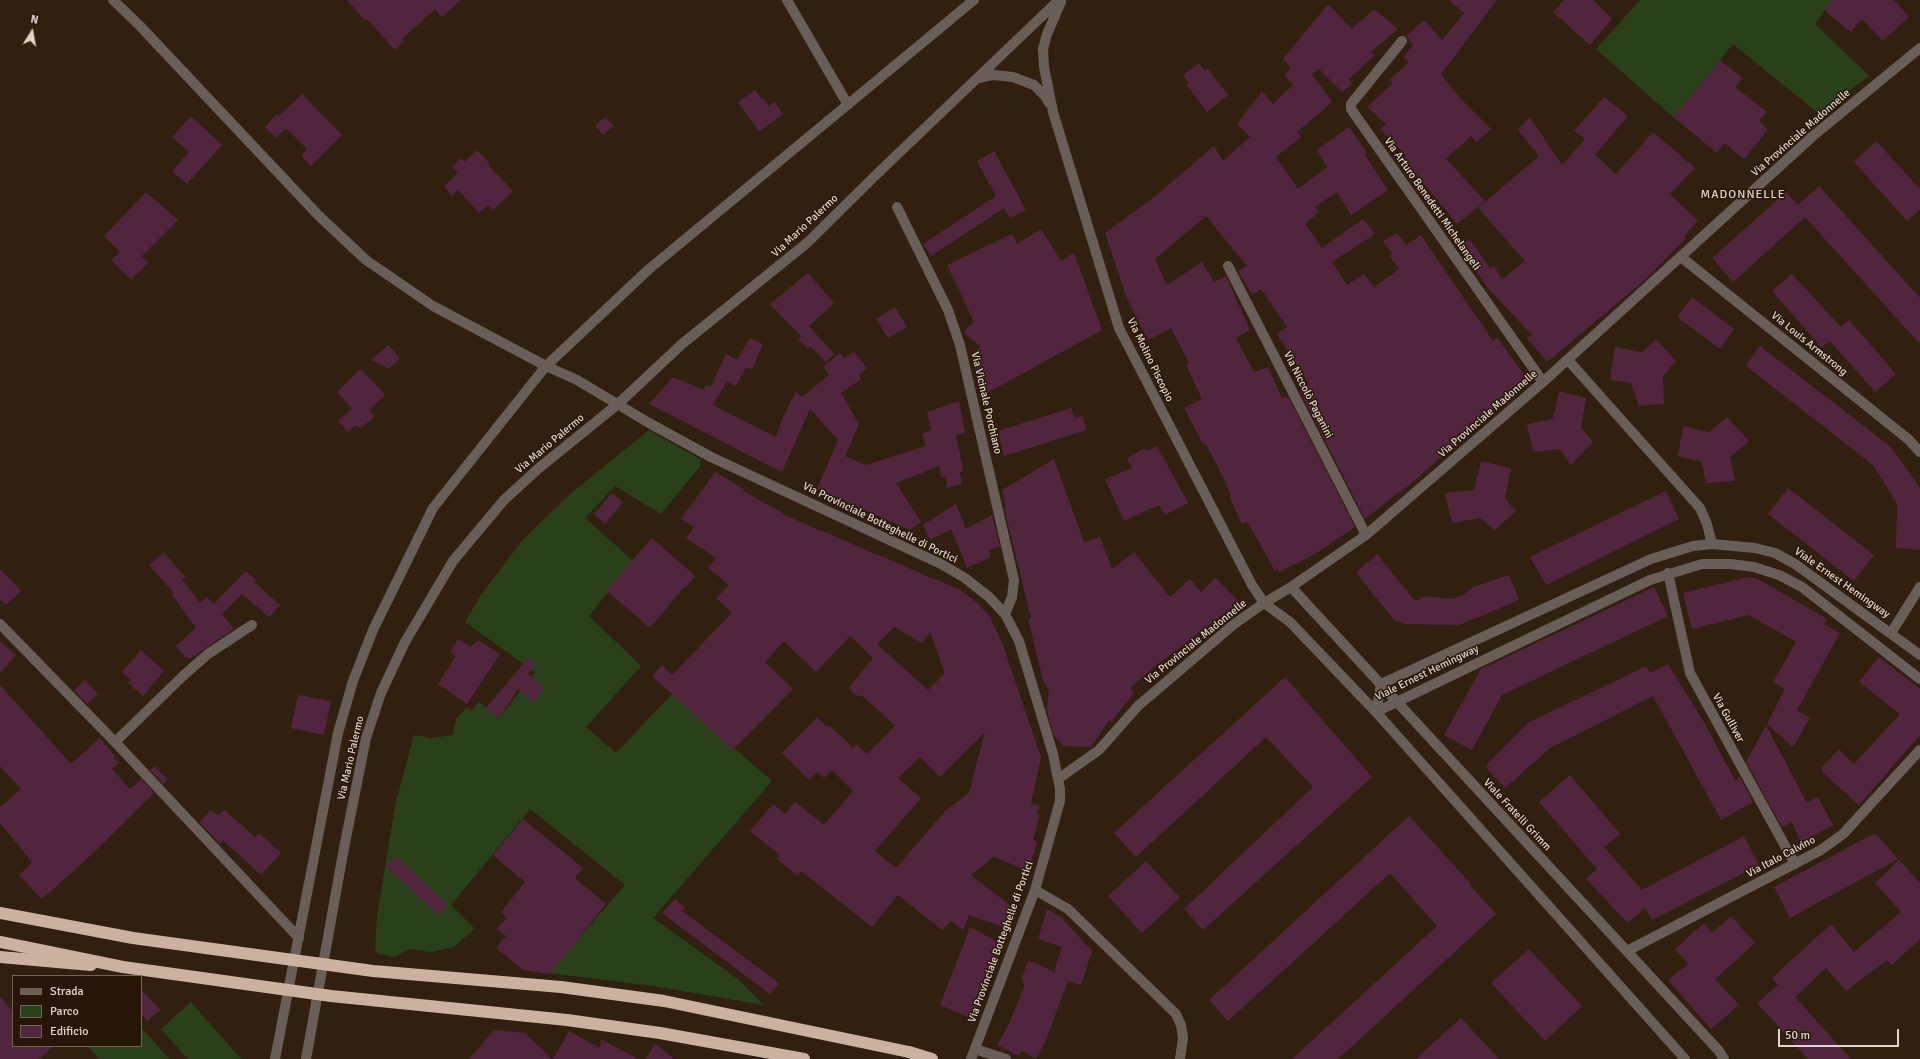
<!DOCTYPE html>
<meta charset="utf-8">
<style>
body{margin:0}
#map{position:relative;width:1920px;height:1059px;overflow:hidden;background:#312010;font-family:Signika,sans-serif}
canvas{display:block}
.legend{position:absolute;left:12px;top:975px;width:130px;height:72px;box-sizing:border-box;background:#271607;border:1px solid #726356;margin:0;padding:5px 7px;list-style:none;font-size:12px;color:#e2d6cc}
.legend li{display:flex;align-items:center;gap:8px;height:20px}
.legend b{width:20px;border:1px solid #726356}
.north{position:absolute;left:12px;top:12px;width:40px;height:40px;-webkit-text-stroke:3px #271607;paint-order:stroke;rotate:11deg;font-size:11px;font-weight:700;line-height:16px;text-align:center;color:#e2d6cc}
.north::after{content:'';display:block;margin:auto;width:14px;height:18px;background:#e2d6cc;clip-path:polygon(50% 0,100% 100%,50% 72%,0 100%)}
.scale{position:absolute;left:1778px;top:1029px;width:121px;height:18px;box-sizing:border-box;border:2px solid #e2d6cc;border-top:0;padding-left:5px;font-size:12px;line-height:14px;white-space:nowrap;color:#e2d6cc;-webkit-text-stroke:3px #271607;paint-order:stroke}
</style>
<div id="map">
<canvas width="1920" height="1059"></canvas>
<ul class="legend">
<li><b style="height:5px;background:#6a5f58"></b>Strada</li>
<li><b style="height:11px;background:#2a401a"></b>Parco</li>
<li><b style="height:11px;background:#52253f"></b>Edificio</li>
</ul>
<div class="north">N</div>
<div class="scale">50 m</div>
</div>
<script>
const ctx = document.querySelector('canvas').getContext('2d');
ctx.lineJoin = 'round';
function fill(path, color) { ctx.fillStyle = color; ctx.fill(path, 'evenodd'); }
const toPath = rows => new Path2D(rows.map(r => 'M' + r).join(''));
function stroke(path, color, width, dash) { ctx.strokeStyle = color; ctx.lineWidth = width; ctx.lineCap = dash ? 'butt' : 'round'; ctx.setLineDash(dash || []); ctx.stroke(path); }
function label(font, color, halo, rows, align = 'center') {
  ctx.font = font + ' Signika,sans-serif'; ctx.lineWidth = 3; ctx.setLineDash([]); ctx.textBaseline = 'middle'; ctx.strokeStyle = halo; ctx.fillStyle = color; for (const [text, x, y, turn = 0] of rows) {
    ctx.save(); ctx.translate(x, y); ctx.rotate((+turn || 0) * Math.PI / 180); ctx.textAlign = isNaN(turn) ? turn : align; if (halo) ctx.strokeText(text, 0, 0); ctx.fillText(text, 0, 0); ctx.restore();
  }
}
fill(toPath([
 [1640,0,1832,0,1815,24,1869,76,1818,113,1733,44,1673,117,1596,49],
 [649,430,701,460,700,466,661,514,615,486,585,518,633,561,589,616,641,666,586,727,616,753,672,694,772,781,653,918,739,980,764,1005,653,986,548,973,625,885,530,809,451,905,475,929,453,947,431,952,409,949,395,957,379,954,375,950,377,916,395,806,414,735,431,738,453,735,456,719,467,707,471,711,479,702,499,718,535,672,465,622,481,595,522,541,569,495],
 [191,1002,241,1059,188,1059,161,1029],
 [141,1027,169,1059,99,1059,88,1046,141,1046]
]), '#2a401a');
fill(toPath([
 [347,0,461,0,442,17,435,9,402,39,404,41,395,50,367,19,365,20],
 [1449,0,1497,0,1441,74,1458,96,1491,129,1477,142,1471,136,1446,159,1485,201,1457,224,1403,158,1407,156,1380,129,1386,124,1367,107,1393,83,1389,80,1409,62,1404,57,1413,45,1406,36,1424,20,1442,40,1464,13],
 [1564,0,1593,0,1612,19,1590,45,1553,12],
 [1832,0,1894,0,1909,17,1883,41,1862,19,1851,32,1824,10],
 [1328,4,1352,29,1374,9,1398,29,1370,53,1375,55,1349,79,1352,84,1342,92,1319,69,1312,74,1332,102,1297,132,1301,137,1276,157,1298,189,1327,167,1317,150,1349,127,1367,153,1365,155,1388,190,1351,215,1337,192,1315,207,1319,212,1305,224,1322,248,1363,219,1375,234,1332,262,1347,285,1364,274,1374,287,1399,269,1389,256,1392,254,1383,241,1397,233,1406,245,1421,235,1493,341,1497,337,1529,382,1452,441,1455,445,1400,493,1399,492,1365,519,1300,391,1309,384,1277,334,1287,327,1261,289,1252,294,1238,271,1247,266,1206,216,1155,259,1167,285,1202,262,1214,282,1226,276,1250,330,1236,338,1254,372,1268,367,1282,398,1286,396,1287,399,1289,398,1355,527,1312,556,1279,572,1278,569,1275,571,1247,521,1242,524,1229,496,1231,495,1217,465,1205,443,1203,444,1184,408,1202,399,1186,365,1189,363,1171,328,1148,340,1127,299,1105,233,1153,198,1214,146,1223,161,1250,137,1237,124,1262,91,1273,104,1293,85,1284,75,1291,68,1283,59],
 [1720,60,1742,78,1735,87,1767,112,1759,121,1768,130,1744,159,1724,143,1717,153,1673,117],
 [1199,63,1205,71,1208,69,1228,95,1207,112,1186,84,1189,83,1183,75],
 [755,90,762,100,764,98,768,106,774,102,783,114,759,132,738,102],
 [302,94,342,135,311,166,301,155,307,149,286,128,276,138,265,127,277,114,279,116],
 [1604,97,1628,116,1595,155,1616,174,1653,132,1695,168,1670,194,1698,221,1684,236,1686,238,1645,280,1547,362,1527,338,1532,335,1487,287,1459,245,1470,240,1490,268,1494,266,1502,279,1525,261,1478,208,1539,156,1518,130,1530,117,1562,165,1585,139,1574,131],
 [191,116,222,145,187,184,172,171,189,152,172,137],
 [605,117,614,126,603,135,595,126],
 [1876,141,1920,189,1920,209,1907,221,1854,162],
 [477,150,490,164,488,165,513,191,493,210,488,205,479,213,458,190,452,196,444,186,458,173,452,167,461,158,464,162],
 [994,151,1026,210,1010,218,1004,208,931,256,923,244,996,196,977,161],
 [1819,186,1920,298,1920,344,1805,217,1733,282,1712,258,1786,192,1798,205],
 [146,192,178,220,142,256,148,263,131,280,111,260,120,252,104,236],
 [1041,229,1061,261,1074,253,1102,330,985,394,970,355,981,347,963,332,974,322,947,265,1012,234,1017,244],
 [808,273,834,303,809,326,834,354,826,362,810,346,808,349,798,339,801,336,770,304],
 [1792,274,1841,327,1849,320,1896,374,1875,392,1830,341,1821,347,1772,291],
 [1692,297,1734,329,1720,349,1677,317],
 [895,307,907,327,888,338,876,319],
 [750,338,763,344,752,369,746,368,736,386,727,382,713,405,776,437,783,417,796,391,802,397,829,375,823,367,840,353,844,358,854,352,867,368,859,375,861,379,841,393,859,424,845,456,866,465,926,446,922,434,931,430,927,412,959,401,965,433,956,435,963,471,960,472,962,484,947,488,946,476,942,478,939,466,896,483,921,522,910,530,817,489,838,440,810,409,782,472,649,404,673,377,703,390,706,385,711,386,726,354,737,360],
 [1656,339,1676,361,1663,376,1664,404,1639,406,1631,383,1610,380,1615,347,1642,352],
 [388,345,400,358,389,369,371,360],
 [1760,346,1891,447,1920,488,1920,550,1896,548,1897,504,1873,465,1746,366],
 [361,369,385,395,369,410,375,416,361,428,356,425,348,432,338,421,352,409,337,392],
 [1559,391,1586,398,1581,427,1593,442,1571,465,1559,449,1533,452,1527,424,1553,419],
 [1071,408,1075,418,1082,416,1087,430,1004,456,998,431],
 [1727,417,1749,441,1730,457,1735,481,1706,483,1702,462,1678,456,1683,426,1709,432],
 [1157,446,1188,503,1165,515,1159,505,1124,521,1105,479,1132,468,1127,458,1145,448,1147,451],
 [1054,459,1084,542,1100,537,1112,569,1134,552,1170,597,1190,579,1201,592,1216,578,1239,602,1154,667,1130,688,1134,693,1111,722,1109,720,1091,747,1064,746,1054,736,1047,711,1049,690,1043,680,1028,619,1031,618,1004,508,1006,507,1002,490],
 [1481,461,1511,468,1505,498,1516,511,1495,530,1480,518,1452,523,1445,493,1474,490],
 [715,472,744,489,743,491,783,513,782,514,960,590,975,601,989,615,1002,643,1041,757,1031,804,1039,806,1037,814,1040,815,1033,840,1037,842,1028,871,994,857,971,875,1017,911,1010,929,969,915,963,930,951,921,942,930,898,895,872,927,801,871,798,876,777,859,779,854,750,831,773,804,785,814,795,802,824,825,853,791,832,770,824,778,818,772,809,780,782,753,817,717,826,726,831,727,853,748,856,744,867,754,895,726,864,697,856,695,851,691,850,686,873,658,850,636,816,672,784,641,765,662,793,689,733,750,652,676,662,665,672,675,732,613,716,598,729,585,708,568,716,558,686,538,694,527,681,519],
 [894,627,922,643,930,632,945,673,928,690,877,644],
 [985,732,969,793,946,810,896,868,875,851,921,798,898,778,920,757,940,777],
 [1788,488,1874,555,1854,581,1768,514],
 [1666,491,1679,519,1546,585,1530,557],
 [612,493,623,502,605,524,594,514],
 [956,504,966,529,992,515,1000,546,989,550,991,557,967,568,951,529,930,540,923,525],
 [652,538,695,576,686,587,684,587,650,628,606,590],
 [164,552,185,577,182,579,200,603,207,597,214,604,246,571,256,580,254,582,280,605,269,617,242,594,222,614,234,629,191,658,186,658,176,646,196,628,172,595,174,593,149,565],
 [1377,554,1415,601,1425,596,1453,599,1463,595,1473,587,1509,575,1519,600,1459,625,1405,624,1395,621,1356,573],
 [0,569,21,591,6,605,0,599],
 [1748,577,1758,579,1827,619,1824,624,1840,633,1797,710,1810,718,1793,747,1767,724,1785,689,1773,682,1796,642,1749,615,1692,629,1683,593],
 [1654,587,1668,616,1502,695,1472,750,1444,735,1481,669],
 [458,639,470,647,478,640,500,654,467,704,438,684,456,656,450,652],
 [0,641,16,655,0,673],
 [141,650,164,671,143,696,128,683,131,680,122,672],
 [529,657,536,662,528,674,545,688,533,702,518,689,499,718,485,709],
 [1879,657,1920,689,1920,735,1859,805,1822,772,1822,767,1839,749,1854,764,1900,714,1859,682],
 [1668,664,1705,724,1736,782,1739,776,1753,802,1721,820,1653,696,1550,748,1505,788,1487,769,1487,764,1528,723,1646,666,1650,673],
 [1285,677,1372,777,1203,930,1184,909,1313,787,1266,737,1136,857,1114,833],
 [85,680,98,694,87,704,74,690],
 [0,685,71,764,100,738,115,756,113,757,119,763,112,769,130,789,141,779,154,793,90,856,42,899,19,875,32,862,0,823,0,807,21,789,0,766],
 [298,695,331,701,324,735,291,728],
 [1766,725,1807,803,1818,797,1833,825,1801,842,1792,822,1782,827,1746,762],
 [155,766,168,780,163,784,150,770],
 [1570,775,1620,834,1604,847,1642,890,1744,836,1759,865,1652,920,1645,908,1628,923,1586,879,1597,869,1539,802],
 [211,810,218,816,224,810,255,837,259,833,281,853,261,875,223,840,220,844,199,822],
 [1409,816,1471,884,1470,885,1496,914,1338,1059,1292,1059,1437,926,1390,873,1228,1021,1209,1000],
 [523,819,583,868,575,878,606,904,549,974,523,970,496,948,506,936,497,929,507,918,501,912,525,882,493,855],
 [1875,833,1898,859,1790,918,1774,887],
 [396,856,448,905,438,915,386,866],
 [1899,860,1920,883,1920,939,1892,965,1887,960,1846,991,1826,968,1795,997,1851,1059,1808,1059,1757,1003,1778,985,1772,978,1831,924,1854,952,1901,912,1875,883],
 [1146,861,1180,898,1142,933,1108,896],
 [675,899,685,908,682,911,779,983,770,994,662,913],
 [1047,909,1061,917,1092,951,1081,985,1068,981,1045,1042,1036,1059,1022,1051,1019,1056,997,1045,1009,1024,1024,987,1022,977,1028,961,1036,963,1054,972,1062,947,1038,939],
 [1731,916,1755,943,1715,979,1739,1005,1711,1029,1668,980,1688,964,1675,949,1704,923,1712,933],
 [970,927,1003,945,973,1019,940,1005],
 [1529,949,1582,1006,1545,1041,1491,983],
 [141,989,160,1010,147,1021,141,1014],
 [0,996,13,1012,13,1046,54,1046,39,1059,0,1059],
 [1461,1018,1499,1059,1416,1059,1434,1042],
 [494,1030,525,1033,552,1059,469,1059],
 [569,1031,599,1048,602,1040,638,1059,553,1059],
 [655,1043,674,1059,646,1059]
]), '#52253f');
stroke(toPath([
 [113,0,140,26,319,216,366,260,433,306,546,366,577,380,649,423,711,457,941,564,965,578,989,597,1005,614,1019,641,1053,754,1060,789,1060,801,1035,890,971,1059],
 [787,0,848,105],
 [1061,2,1047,34,1043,49,1044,67,1053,112,1119,328,1252,585,1264,603,1290,622,1376,712,1685,1059],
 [1402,41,1351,104,1351,109,1543,382],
 [980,78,993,75,1013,77,1034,85,1045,96,1049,103],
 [897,207,948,310,960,345,1014,580,1012,597,1005,614],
 [1681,257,1908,439,1920,452],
 [1228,266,1366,535],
 [1568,360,1700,508,1707,524,1712,544],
 [1668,573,1690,673,1795,864],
 [1291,587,1719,1051,1724,1059],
 [0,624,115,742,299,938],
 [1891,633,1920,587],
 [1381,684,1651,559,1693,546,1712,544,1755,548,1775,553,1795,564,1920,655],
 [1376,712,1650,580,1702,564,1730,564,1754,567,1779,575,1802,587,1920,679],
 [1376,712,1381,684],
 [115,742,184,675,208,654,252,625],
 [1058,779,1099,750,1138,706,1233,625,1264,603,1291,587,1366,535,1543,382,1813,136,1920,48],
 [1035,890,1068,909,1176,1014,1181,1025,1183,1038,1180,1059],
 [1627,951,1821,850,1843,834,1920,750],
 [975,1049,1006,1059],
 [275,1059,338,733,353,681,373,630,433,508,546,366,648,270,974,0],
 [306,1059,344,848,366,738,381,693,405,642,453,561,504,500,539,468,618,404,682,344,807,243,879,172,1059,0]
]), '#6a5f58', 10);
stroke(toPath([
 [0,957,91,965],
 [909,1052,932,1059]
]), '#cbb2a0', 12);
stroke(toPath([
 [0,913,133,938,373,971,561,987,664,1001,909,1052],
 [0,942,123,967,331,996,567,1020,660,1033,804,1059]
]), '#cbb2a0', 12);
label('11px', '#e2d6cc', '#271607', [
 ["Via Provinciale Madonnelle",1801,133,-41],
 ["Via Arturo Benedetti Michelangeli",1432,204,55],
 ["Via Mario Palermo",805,226,-43],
 ["Via Louis Armstrong",1809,344,39],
 ["Via Molino Piscopio",1150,360,64],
 ["Via Niccolò Paganini",1308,395,63],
 ["Via Vicinale Porchiano",986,403,77],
 ["Via Provinciale Madonnelle",1488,414,-41],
 ["Via Mario Palermo",550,444,-40],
 ["Via Provinciale Botteghelle di Portici",880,523,26],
 ["Viale Ernest Hemingway",1842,583,35],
 ["Via Provinciale Madonnelle",1196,642,-39],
 ["Viale Ernest Hemingway",1427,673,-26],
 ["Via Gulliver",1728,718,61],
 ["Via Mario Palermo",351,758,-77],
 ["Viale Fratelli Grimm",1517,815,47],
 ["Via Italo Calvino",1781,857,-28],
 ["Via Provinciale Botteghelle di Portici",1001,942,-70]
]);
ctx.letterSpacing = '1px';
label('12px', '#e2d6cc', '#271607', [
 ["MADONNELLE",1743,195]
]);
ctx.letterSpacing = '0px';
</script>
